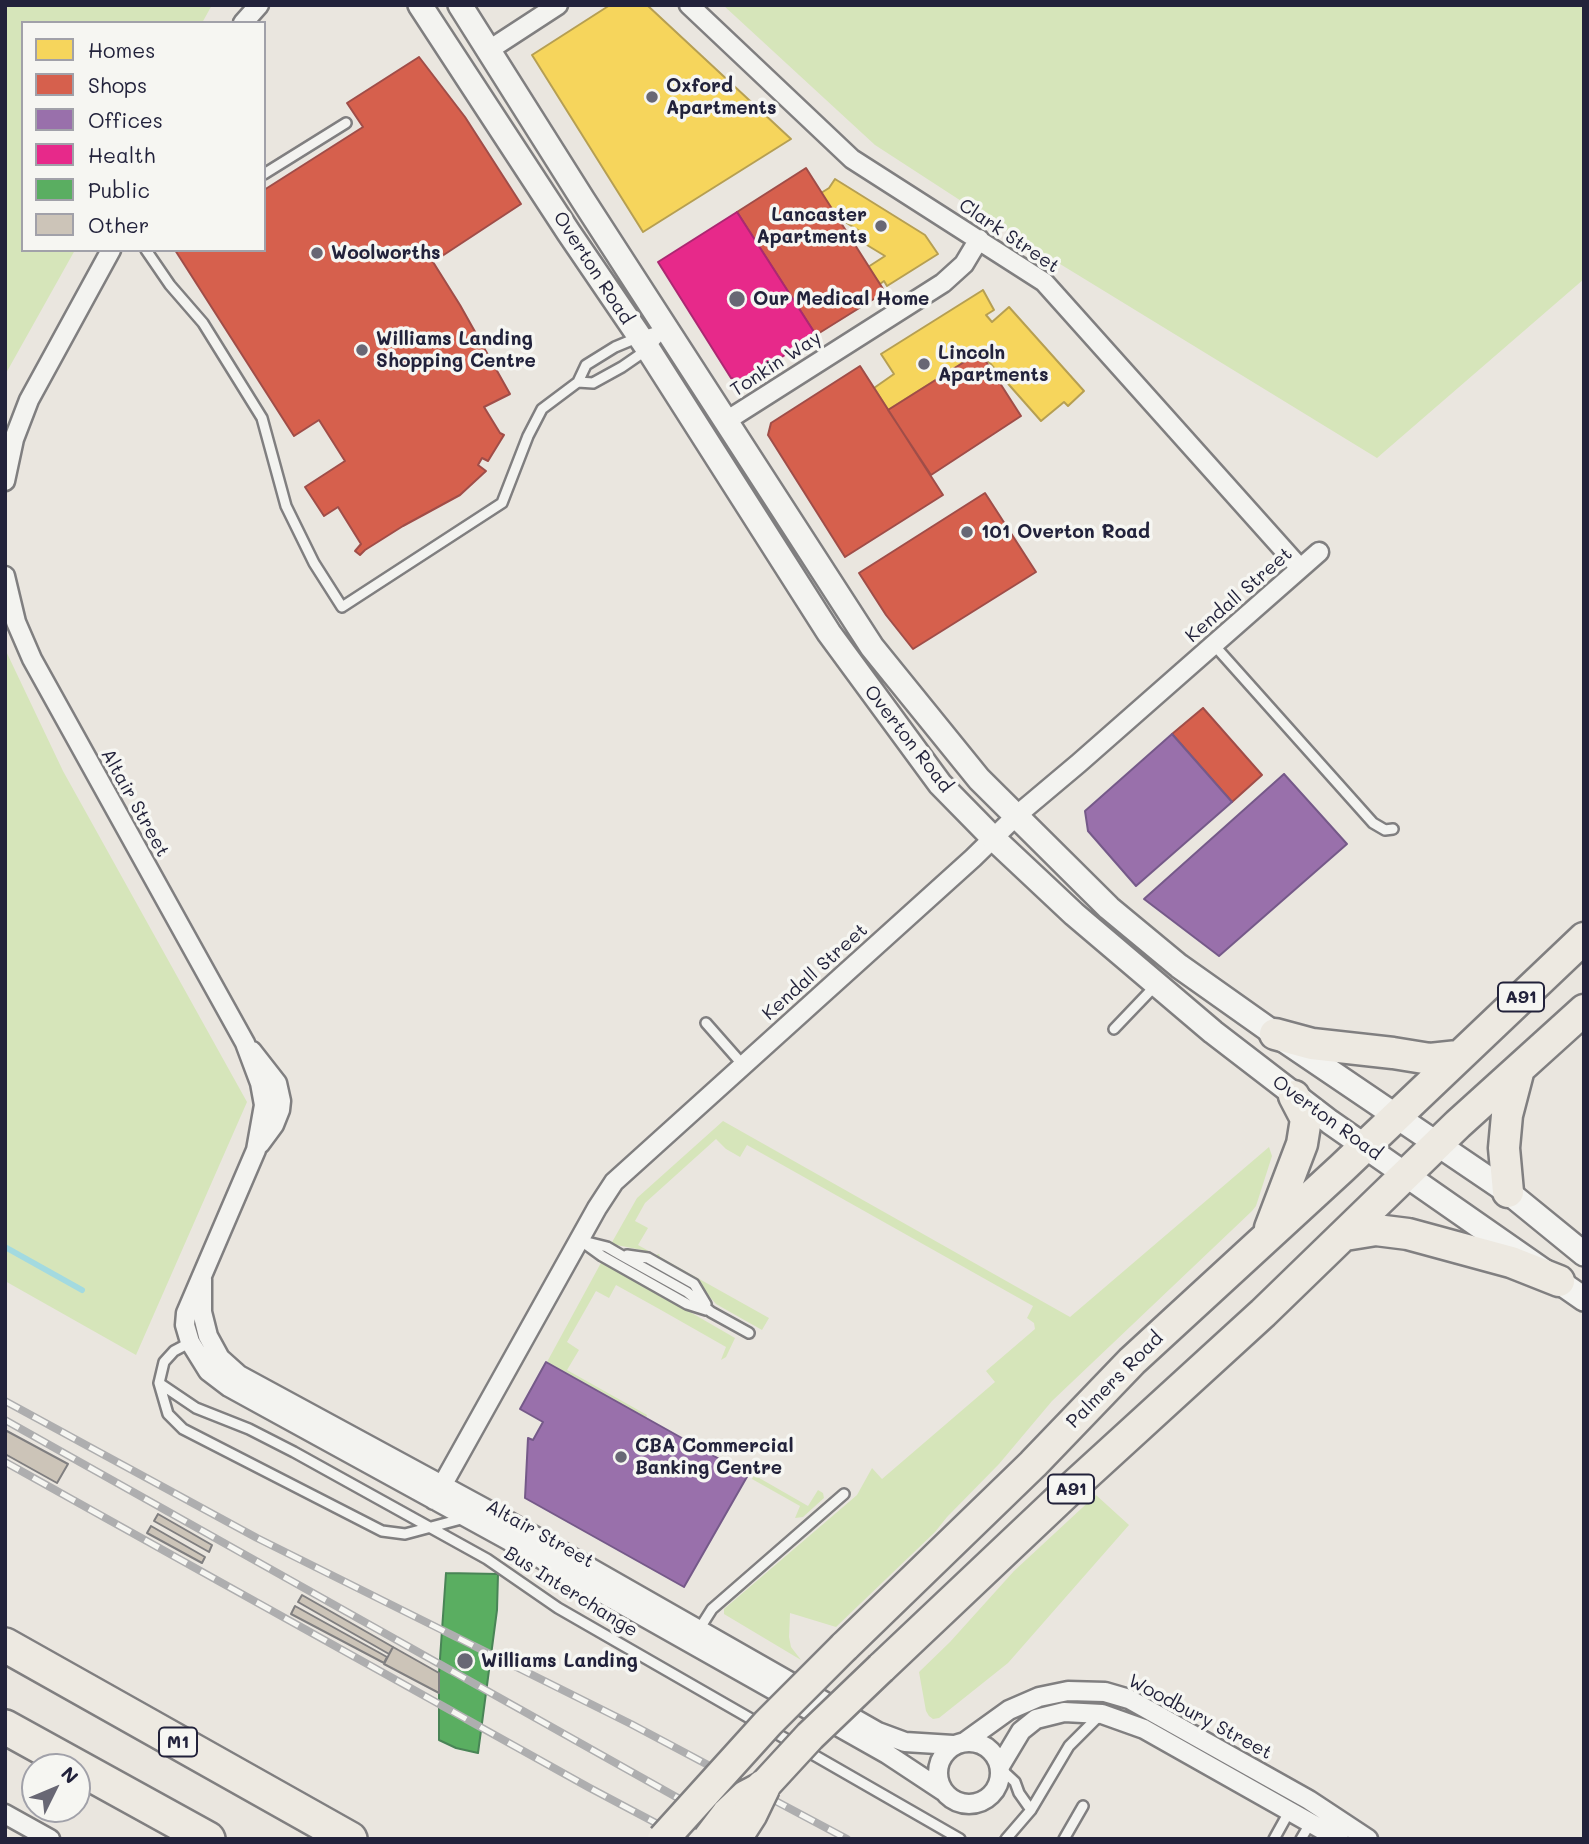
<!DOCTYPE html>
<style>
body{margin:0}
#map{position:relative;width:1589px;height:1844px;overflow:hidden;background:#eae6df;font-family:Mali,sans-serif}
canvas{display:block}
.frame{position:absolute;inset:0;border:7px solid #22223b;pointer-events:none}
.legend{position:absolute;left:21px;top:21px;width:245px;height:231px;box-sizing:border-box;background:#f6f6f2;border:2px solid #a1a1a9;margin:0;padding:9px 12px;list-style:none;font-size:21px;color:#22223b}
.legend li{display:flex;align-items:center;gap:14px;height:35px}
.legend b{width:35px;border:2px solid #a1a1a9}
.north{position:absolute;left:21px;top:1753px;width:70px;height:70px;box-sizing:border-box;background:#f6f6f2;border:2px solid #a1a1a9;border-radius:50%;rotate:47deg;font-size:19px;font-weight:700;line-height:28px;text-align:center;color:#22223b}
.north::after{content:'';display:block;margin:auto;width:24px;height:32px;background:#686774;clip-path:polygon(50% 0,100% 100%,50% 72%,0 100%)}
</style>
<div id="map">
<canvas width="1589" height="1844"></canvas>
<div class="frame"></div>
<ul class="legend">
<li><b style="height:19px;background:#f6d55c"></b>Homes</li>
<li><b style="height:19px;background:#d6604d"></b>Shops</li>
<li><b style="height:19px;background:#9970ab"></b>Offices</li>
<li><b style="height:19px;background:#e7298a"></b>Health</li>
<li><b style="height:19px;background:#5aae61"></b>Public</li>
<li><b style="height:19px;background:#ccc4b8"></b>Other</li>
</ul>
<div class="north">N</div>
</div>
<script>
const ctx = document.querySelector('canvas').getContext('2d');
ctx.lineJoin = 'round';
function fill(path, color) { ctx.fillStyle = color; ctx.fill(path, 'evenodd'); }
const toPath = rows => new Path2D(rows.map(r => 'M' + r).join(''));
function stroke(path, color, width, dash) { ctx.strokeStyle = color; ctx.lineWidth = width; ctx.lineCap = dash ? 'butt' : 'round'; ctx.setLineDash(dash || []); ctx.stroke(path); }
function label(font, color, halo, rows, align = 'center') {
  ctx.font = font + ' Mali,sans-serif'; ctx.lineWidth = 7; ctx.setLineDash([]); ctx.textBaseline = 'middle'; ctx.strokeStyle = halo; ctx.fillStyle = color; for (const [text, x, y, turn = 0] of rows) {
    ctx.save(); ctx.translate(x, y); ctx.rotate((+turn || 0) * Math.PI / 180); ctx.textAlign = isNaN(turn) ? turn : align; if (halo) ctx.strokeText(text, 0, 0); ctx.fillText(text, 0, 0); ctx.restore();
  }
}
fill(toPath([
 [5,5,212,5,202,23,23,23,23,250,75,250,5,375],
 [723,5,1584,5,1584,279,1377,458,1029,245,875,145],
 [5,649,63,771,247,1102,136,1355,5,1281],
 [723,1121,1070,1317,1269,1147,1272,1156,1256,1206,1252,1211,1052,1401,999,1464,947,1517,935,1532,836,1627,790,1613,789,1637,791,1647,801,1660,724,1614,724,1609,857,1495,872,1468,882,1479,995,1382,986,1371,1035,1329,1034,1323,1027,1318,1033,1306,747,1145,740,1157,726,1149,716,1139,645,1203,635,1221,648,1228,638,1245,656,1255,659,1254,660,1257,769,1318,762,1330,716,1304,696,1281,642,1250,611,1244,637,1198],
 [602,1261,735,1338,726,1357,721,1360,726,1347,661,1310,616,1285,609,1298,596,1291,567,1342,579,1350,567,1370,647,1415,646,1418,547,1362],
 [754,1475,808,1506,818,1490,823,1493,824,1498,803,1517,795,1518,800,1506,752,1479],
 [1096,1495,1129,1525,1008,1663,939,1718,933,1719,929,1716,926,1711,919,1672,950,1642,1014,1571]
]), '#d6e5ba');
const homes = toPath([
 [610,5,647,5,791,139,643,232,532,55,610,5],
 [835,179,925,235,938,254,887,286,884,281,880,284,868,267,885,256,862,242,866,235,837,217,821,193,829,188,835,179],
 [983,290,994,310,986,315,992,322,1009,307,1084,391,1068,406,1064,402,1041,421,980,352,888,410,874,388,894,374,881,354,983,290]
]);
fill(homes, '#f6d55c');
stroke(homes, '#b69f52', 2);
const shops = toPath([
 [419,57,465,117,521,204,433,262,460,305,510,394,484,407,500,433,504,435,488,461,482,458,478,465,486,471,460,495,403,526,365,550,360,555,355,551,361,544,338,507,324,516,305,487,345,461,319,420,294,436,175,250,264,250,264,190,363,127,347,103,419,57],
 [806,168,885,292,816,335,737,212,806,168],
 [980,352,1021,416,931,475,888,410,980,352],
 [860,366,943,495,845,557,768,435,771,423,860,366],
 [985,493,1036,572,913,649,886,615,859,573,985,493],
 [1203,708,1262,775,1232,802,1172,734,1203,708]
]);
fill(shops, '#d6604d');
stroke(shops, '#a04d48', 2);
const offices = toPath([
 [1172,734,1232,802,1136,886,1088,831,1085,811,1172,734],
 [1284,774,1347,844,1219,956,1144,899,1284,774],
 [546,1362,748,1475,684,1587,525,1498,528,1438,533,1440,543,1422,520,1409,546,1362]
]);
fill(offices, '#9970ab');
stroke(offices, '#755989', 2);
const health = toPath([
 [737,212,816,335,743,382,731,378,658,262,737,212]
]);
fill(health, '#e7298a');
stroke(health, '#ac2772', 2);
const public = toPath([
 [446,1573,498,1574,497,1610,478,1753,456,1748,439,1740,439,1673,446,1573]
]);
fill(public, '#5aae61');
stroke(public, '#498456', 2);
stroke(toPath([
 [5,1247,82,1290]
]), '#a3dae0', 6);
const building = toPath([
 [5,1430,68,1464,57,1483,5,1454,5,1430],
 [158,1514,212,1545,209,1552,154,1521,158,1514],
 [151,1526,205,1557,202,1563,147,1533,151,1526],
 [302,1595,393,1647,389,1654,298,1602,302,1595],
 [295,1606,387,1657,384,1663,291,1614,295,1606],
 [393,1647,439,1673,439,1693,384,1664,393,1647]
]);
fill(building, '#ccc4b8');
stroke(building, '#807f80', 2);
const service = toPath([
 [264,174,346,123],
 [146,250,170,285,203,323,262,418,286,506,314,563,342,607,502,503,528,436,542,409,578,382,586,365,615,347,639,337,665,329],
 [578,382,593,383,622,367,648,349,666,329],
 [1214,645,1373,823,1385,830,1393,829],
 [706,1023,743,1065],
 [1114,1029,1156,985],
 [579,1240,607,1247,619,1254,687,1292,711,1312,749,1333],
 [584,1243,602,1256,687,1304,706,1310],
 [627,1255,648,1258,694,1284,706,1304],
 [193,1341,174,1351,164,1362,159,1383,168,1414,183,1429,382,1531,405,1534,465,1518],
 [159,1383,196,1408,249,1429,294,1452,487,1559,558,1608,960,1839],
 [698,1631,712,1609,844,1494],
 [1001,1769,1015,1782,1019,1793,1031,1810],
 [1006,1839,1031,1810,1069,1746,1100,1715],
 [1064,1839,1083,1806],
 [1274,1839,1289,1812],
 [1301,1839,1311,1822]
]);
const minor = toPath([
 [689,5,852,159,1044,282,1300,568],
 [243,23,259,5],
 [489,50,558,5],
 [726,421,943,283,964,264,979,239],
 [5,481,14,439,29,400,111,250],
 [5,576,16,622,32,659,245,1043,260,1083,264,1105,256,1150,186,1313,185,1325,190,1342,208,1371,229,1387,506,1539,887,1754,943,1791],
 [252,1051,277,1083,281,1101,280,1110,274,1125,260,1144],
 [202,1279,202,1312,208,1336,220,1358,239,1375,510,1522,878,1732,905,1742,953,1745],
 [434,1500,597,1208,614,1182,973,858,1016,816,1079,763,1319,552],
 [966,1741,1009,1710,1039,1697,1068,1691,1105,1692,1129,1699,1309,1800,1368,1839],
 '938 1773a31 31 0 1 1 62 0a31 31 0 1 1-62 0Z',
 [1000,1766,1021,1731,1036,1719,1064,1712,1102,1714,1144,1729,1339,1839],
 [5,1814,50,1839]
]);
const tertiary = toPath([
 [420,5,569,233,648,349,829,633,940,784,993,838,1074,914,1213,1032,1330,1122,1584,1299],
 [460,5,583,200,872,647,979,779,1109,908,1179,966,1275,1034,1508,1192,1584,1254]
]);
const trunk = toPath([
 [1275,1034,1312,1044,1393,1053,1430,1059,1458,1056],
 [1508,1192,1504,1148,1507,1115,1519,1069],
 [1270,1228,1302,1144,1306,1119,1294,1096],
 [1345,1235,1376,1230,1408,1234,1511,1262,1559,1281],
 [844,1647,1033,1464,1132,1361,1342,1168,1584,938],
 [881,1668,1066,1493,1263,1313,1458,1124,1584,1010]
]);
const motorway = toPath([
 [5,1645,350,1839],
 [5,1727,208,1839]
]);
stroke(service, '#807f80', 14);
stroke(minor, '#807f80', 23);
stroke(tertiary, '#807f80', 28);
stroke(trunk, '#807f80', 35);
stroke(motorway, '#807f80', 38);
stroke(service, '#f3f3f0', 9);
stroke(minor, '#f3f3f0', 18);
stroke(tertiary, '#f3f3f0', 23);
stroke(trunk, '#ede9e1', 30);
stroke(motorway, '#ede9e1', 33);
const rail = toPath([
 [5,1401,257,1538,631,1724,847,1839],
 [5,1420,751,1839],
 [5,1462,588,1787,686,1839]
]);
stroke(rail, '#aeaeaf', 8);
stroke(rail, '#f6f6f2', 5, [16]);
const trunkBridge = toPath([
 [663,1839,768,1723,844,1647],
 [708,1839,727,1814,746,1796,763,1787,810,1736,881,1668]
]);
const motorwayBridge = toPath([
 [734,1839,750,1814,763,1787]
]);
stroke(trunkBridge, '#807f80', 35, []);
stroke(motorwayBridge, '#807f80', 38, []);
stroke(trunkBridge, '#ede9e1', 30);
stroke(motorwayBridge, '#ede9e1', 33);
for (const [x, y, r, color] of [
 [652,97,7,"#686774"],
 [881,226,7,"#686774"],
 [317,253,7,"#686774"],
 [737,299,9,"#686774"],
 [362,350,7,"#686774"],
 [924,364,7,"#686774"],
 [967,532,7,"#686774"],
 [621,1457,7,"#686774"],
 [465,1661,9,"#686774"]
]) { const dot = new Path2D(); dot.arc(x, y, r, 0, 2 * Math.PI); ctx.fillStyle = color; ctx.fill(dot); stroke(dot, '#f6f6f2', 2.5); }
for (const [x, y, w] of [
 [1521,997,46],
 [1071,1489,46],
 [178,1742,38]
]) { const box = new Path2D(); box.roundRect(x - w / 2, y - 14.5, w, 29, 5); ctx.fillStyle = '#f6f6f2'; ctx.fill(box); stroke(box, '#22223b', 2); }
label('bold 18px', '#22223b', null, [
 ["A91",1521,997],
 ["A91",1071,1489],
 ["M1",178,1742]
]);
label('bold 19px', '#22223b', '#f6f6f2', [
 ["Oxford",666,86],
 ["Apartments",666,108],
 ["Lancaster",867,215,"right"],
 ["Apartments",867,237,"right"],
 ["Woolworths",331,253],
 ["Our Medical Home",753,299],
 ["Williams Landing",376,339],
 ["Shopping Centre",376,361],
 ["Lincoln",938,353],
 ["Apartments",938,375],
 ["101 Overton Road",981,532],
 ["CBA Commercial",635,1446],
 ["Banking Centre",635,1468],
 ["Williams Landing",481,1661]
], 'left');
label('19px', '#22223b', '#f6f6f2', [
 ["Clark Street",1009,236,34],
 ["Overton Road",593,268,57],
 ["Tonkin Way",776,364,-33],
 ["Kendall Street",1239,595,-41],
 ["Overton Road",908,739,52],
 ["Altair Street",135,803,61],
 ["Kendall Street",815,972,-42],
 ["Overton Road",1327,1118,36],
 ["Palmers Road",1115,1380,-45],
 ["Altair Street",540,1534,29],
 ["Bus Interchange",571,1592,32],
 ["Woodbury Street",1200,1717,28]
]);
</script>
